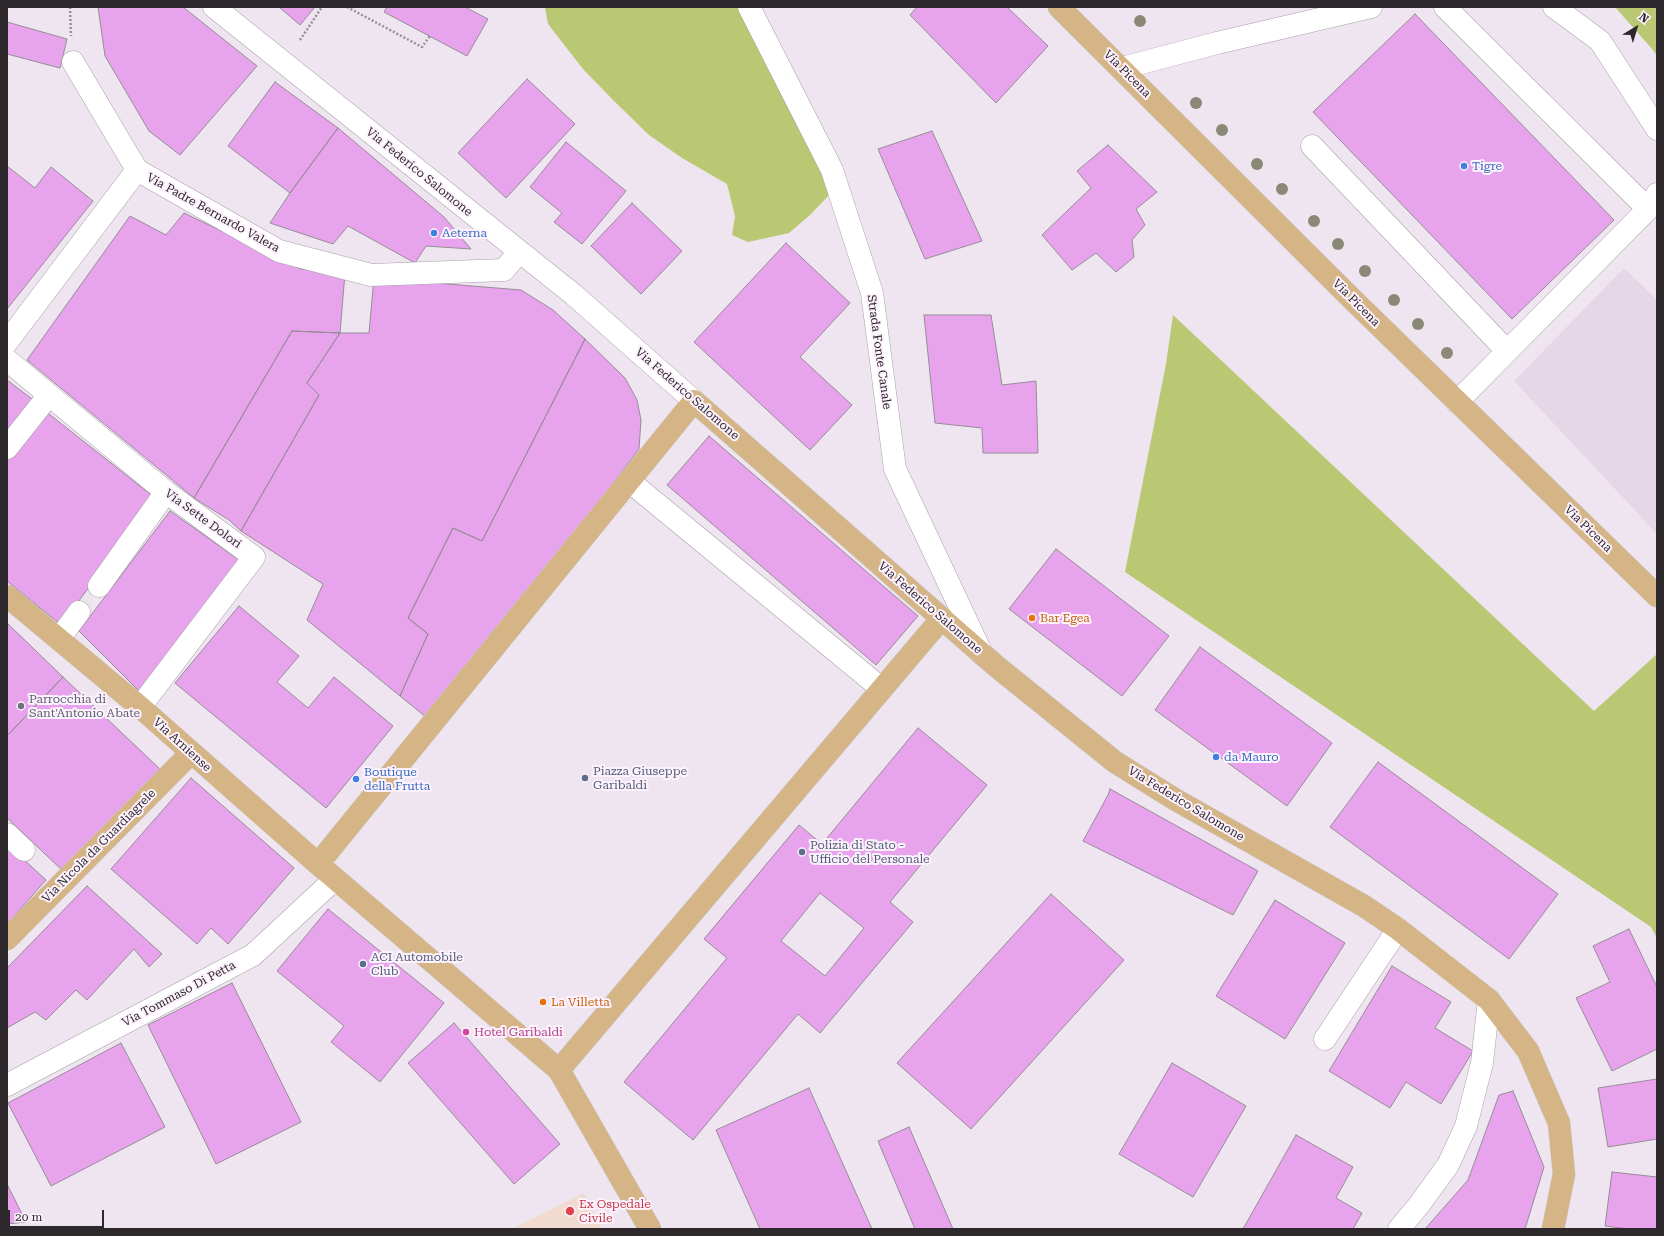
<!DOCTYPE html>
<style>
body{margin:0}
#map{position:relative;width:1664px;height:1236px;overflow:hidden;background:#efe5f0;font-family:"Roboto Serif",serif}
canvas{display:block}
.frame{position:absolute;inset:0;border:8px solid #2c282c;pointer-events:none}
.north{position:absolute;left:1616px;top:8px;width:40px;height:40px;-webkit-text-stroke:3px #fdf2fd;paint-order:stroke;rotate:38deg;font-size:11px;font-weight:700;line-height:16px;text-align:center;color:#2c282c}
.north::after{content:'';display:block;margin:auto;width:14px;height:18px;background:#2c282c;clip-path:polygon(50% 0,100% 100%,50% 72%,0 100%)}
.scale{position:absolute;left:8px;top:1210px;width:96px;height:18px;box-sizing:border-box;border:2px solid #2c282c;border-top:0;padding-left:5px;font-size:12px;line-height:14px;white-space:nowrap;color:#2c282c;-webkit-text-stroke:3px #fdf2fd;paint-order:stroke}
</style>
<div id="map">
<canvas width="1664" height="1236"></canvas>
<div class="frame"></div>
<div class="north">N</div>
<div class="scale">20 m</div>
</div>
<script>
const ctx = document.querySelector('canvas').getContext('2d');
ctx.lineJoin = 'round';
function fill(path, color) { ctx.fillStyle = color; ctx.fill(path, 'evenodd'); }
const toPath = rows => new Path2D(rows.map(r => 'M' + r).join(''));
function stroke(path, color, width, dash) { ctx.strokeStyle = color; ctx.lineWidth = width; ctx.lineCap = dash ? 'butt' : 'round'; ctx.setLineDash(dash || []); ctx.stroke(path); }
function label(font, color, halo, rows, align = 'center') {
  ctx.font = font + ' "Roboto Serif",serif'; ctx.lineWidth = 4; ctx.setLineDash([]); ctx.textBaseline = 'middle'; ctx.strokeStyle = halo; ctx.fillStyle = color; for (const [text, x, y, turn = 0] of rows) {
    ctx.save(); ctx.translate(x, y); ctx.rotate((+turn || 0) * Math.PI / 180); ctx.textAlign = isNaN(turn) ? turn : align; if (halo) ctx.strokeText(text, 0, 0); ctx.fillText(text, 0, 0); ctx.restore();
  }
}
fill(toPath([
 [1624,268,1657,300,1657,534,1514,381]
]), '#e6d7e7');
fill(toPath([
 [584,1193,602,1229,512,1229]
]), '#f1dace');
fill(toPath([
 [545,7,743,7,831,193,810,215,789,233,748,242,732,235,735,216,727,184,682,158,649,135,613,100,583,69,548,24],
 [1615,7,1657,7,1657,56,1653,50],
 [1173,315,1594,711,1657,654,1657,938,1651,927,1125,572,1166,364]
]), '#bac773');
const building = toPath([
 [98,7,183,7,257,66,180,155,149,131,105,56,98,7],
 [279,7,315,7,300,25,279,7],
 [387,7,465,7,488,19,467,56,384,12,387,7],
 [917,7,1007,7,1048,46,996,103,910,15,917,7],
 [1415,14,1614,220,1512,319,1313,112,1415,14],
 [7,22,67,39,60,68,7,54,7,22],
 [527,79,575,124,506,198,458,153,527,79],
 [275,82,338,128,290,193,228,146,275,82],
 [338,128,444,217,471,249,426,246,415,263,348,226,333,244,270,223,290,193,338,128],
 [932,131,982,241,925,259,878,149,932,131],
 [566,142,626,191,582,244,554,222,562,213,530,187,566,142],
 [1108,145,1157,192,1136,209,1145,225,1132,240,1134,257,1116,272,1096,253,1072,270,1042,235,1091,188,1077,171,1108,145],
 [7,166,35,188,51,167,93,201,7,309,7,166],
 [632,203,682,251,641,294,591,246,632,203],
 [184,213,301,269,345,273,340,333,292,331,194,498,27,360,130,216,166,235,184,213],
 [786,243,850,303,800,357,852,405,810,450,694,342,786,243],
 [374,278,521,290,553,310,585,339,482,541,453,528,408,618,428,634,400,696,307,620,323,584,241,531,319,395,307,383,340,333,369,333,374,278],
 [924,315,991,315,1002,385,1036,381,1038,453,983,453,982,428,935,423,924,315],
 [292,331,340,333,307,383,319,395,241,531,229,520,194,498,292,331],
 [585,339,625,378,637,400,641,420,639,449,432,722,400,696,428,634,408,618,453,528,482,541,585,339],
 [7,380,36,402,7,438,7,380],
 [44,410,155,498,61,625,7,581,7,456,44,410],
 [709,436,918,616,876,665,667,485,709,436],
 [170,511,239,560,140,692,79,631,170,511],
 [1056,549,1169,636,1122,696,1009,609,1056,549],
 [239,606,299,656,277,682,308,708,334,677,393,726,326,808,175,683,239,606],
 [7,623,63,677,7,736,7,623],
 [1200,647,1332,743,1287,806,1155,710,1200,647],
 [63,677,161,770,64,872,7,818,7,736,63,677],
 [918,728,987,785,890,902,913,922,820,1033,798,1014,693,1140,624,1082,727,958,704,939,799,825,822,844,918,728],
 [820,893,864,928,825,976,781,941,820,893],
 [1378,762,1558,894,1509,959,1330,827,1378,762],
 [191,778,294,868,228,944,211,928,197,944,111,869,191,778],
 [1110,789,1258,871,1233,915,1083,841,1108,795,1110,789],
 [7,844,46,880,7,924,7,844],
 [87,886,162,954,149,967,134,949,87,1000,76,990,46,1020,35,1012,7,1028,7,968,87,886],
 [1051,894,1124,960,971,1129,897,1063,1051,894],
 [1275,900,1345,943,1285,1039,1216,996,1275,900],
 [328,909,444,1003,380,1082,331,1042,344,1026,277,971,328,909],
 [1629,929,1657,987,1657,1049,1612,1071,1576,998,1610,982,1593,946,1629,929],
 [1392,966,1451,1002,1435,1028,1473,1051,1441,1104,1406,1082,1390,1108,1329,1071,1392,966],
 [232,983,301,1122,216,1164,148,1025,232,983],
 [454,1023,560,1144,514,1184,408,1063,454,1023],
 [121,1043,165,1127,51,1186,8,1103,121,1043],
 [1172,1063,1246,1106,1193,1197,1119,1154,1172,1063],
 [1657,1079,1657,1139,1608,1147,1598,1088,1657,1079],
 [809,1088,872,1229,760,1229,716,1130,809,1088],
 [1513,1091,1544,1167,1525,1229,1425,1229,1468,1180,1499,1095,1513,1091],
 [909,1127,953,1229,915,1229,878,1141,909,1127],
 [1296,1135,1353,1167,1336,1198,1362,1213,1353,1229,1243,1229,1296,1135],
 [1612,1172,1657,1177,1657,1229,1628,1229,1605,1226,1612,1172],
 [7,1184,26,1222,7,1224,7,1184]
]);
fill(building, '#e7a4ec');
stroke(building, '#958c96', 1);
const minor = toPath([
 [214,7,574,295,694,401],
 [749,7,832,170,872,293,895,469,982,654],
 [1445,7,1648,209],
 [1554,7,1600,41,1657,129],
 [73,62,137,170],
 [1122,68,1217,43,1371,7],
 [1312,146,1507,351],
 [137,170,279,251,371,275,504,270,519,252],
 [7,342,137,170],
 [7,360,166,492,254,557,140,707],
 [1457,402,1648,209,1657,194],
 [7,448,49,395],
 [629,481,882,689],
 [99,586,166,492],
 [59,639,79,612],
 [7,834,24,850],
 [1325,1039,1398,929],
 [7,1085,253,955,335,879],
 [1399,1229,1419,1205,1448,1165,1466,1126,1482,1063,1489,1000]
]);
const major = toPath([
 [1059,7,1350,297,1657,596],
 [7,596,140,707,318,864,559,1070,650,1229],
 [318,864,694,401,996,666,1115,762,1176,800,1364,906,1398,929,1489,1000,1528,1051,1559,1123,1564,1174,1553,1229],
 [7,939,191,753],
 [559,1070,942,618]
]);
stroke(minor, '#a99fa9', 23);
stroke(major, '#c8c7c8', 23);
stroke(toPath([
 [70,7,71,36],
 [347,7,422,47,430,36],
 [300,40,322,7]
]), '#978f97', 2.5, [2, 2]);
stroke(minor, '#fff', 22);
stroke(major, '#d5b585', 22);
ctx.fillStyle = '#8a8977';
for (const [x, y] of [
 [1140,21],
 [1196,103],
 [1222,130],
 [1257,164],
 [1282,189],
 [1314,221],
 [1338,244],
 [1365,271],
 [1394,300],
 [1418,324],
 [1447,353]
]) { ctx.beginPath(); ctx.arc(x, y, 6, 0, 2 * Math.PI); ctx.fill(); }
for (const [x, y, r, color] of [
 [1464,166,4,"#3f7fe0"],
 [434,233,4,"#3f7fe0"],
 [1032,618,4,"#e8710a"],
 [21,706,4,"#6b7280"],
 [1216,757,4,"#3f7fe0"],
 [585,778,4,"#5c6f8a"],
 [356,779,4,"#3f7fe0"],
 [802,852,4,"#5c6f8a"],
 [363,964,4,"#5c6f8a"],
 [543,1002,4,"#e8710a"],
 [466,1032,4,"#d1479c"],
 [570,1211,5,"#e0444e"]
]) { const dot = new Path2D(); dot.arc(x, y, r, 0, 2 * Math.PI); ctx.fillStyle = color; ctx.fill(dot); stroke(dot, '#fdf2fd', 1.5); }
label('12px', '#2c282c', '#fdf2fd', [
 ["Via Picena",1127,74,45],
 ["Via Federico Salomone",419,172,39],
 ["Via Padre Bernardo Valera",213,213,29],
 ["Via Picena",1356,303,45],
 ["Strada Fonte Canale",879,352,82],
 ["Via Federico Salomone",687,394,41],
 ["Via Sette Dolori",203,519,36],
 ["Via Picena",1588,529,44],
 ["Via Federico Salomone",930,608,41],
 ["Via Arniense",182,745,42],
 ["Via Federico Salomone",1186,804,31],
 ["Via Nicola da Guardiagrele",99,846,-45],
 ["Via Tommaso Di Petta",179,994,-28]
]);
label('12px', '#366cbe', '#fdf2fd', [
 ["Tigre",1472,166],
 ["Aeterna",442,233],
 ["da Mauro",1224,757],
 ["Boutique",364,772],
 ["della Frutta",364,786]
], 'left');
label('12px', '#c56008', '#fdf2fd', [
 ["Bar Egea",1040,618],
 ["La Villetta",551,1002]
], 'left');
label('12px', '#5b616d', '#fdf2fd', [
 ["Parrocchia di",29,699],
 ["Sant'Antonio Abate",29,713]
], 'left');
label('12px', '#4e5e75', '#fdf2fd', [
 ["Piazza Giuseppe",593,771],
 ["Garibaldi",593,785],
 ["Polizia di Stato -",810,845],
 ["Ufficio del Personale",810,859],
 ["ACI Automobile",371,957],
 ["Club",371,971]
], 'left');
label('12px', '#b23c85', '#fdf2fd', [
 ["Hotel Garibaldi",474,1032]
], 'left');
label('12px', '#be3a42', '#fdf2fd', [
 ["Ex Ospedale",579,1204],
 ["Civile",579,1218]
], 'left');
</script>
